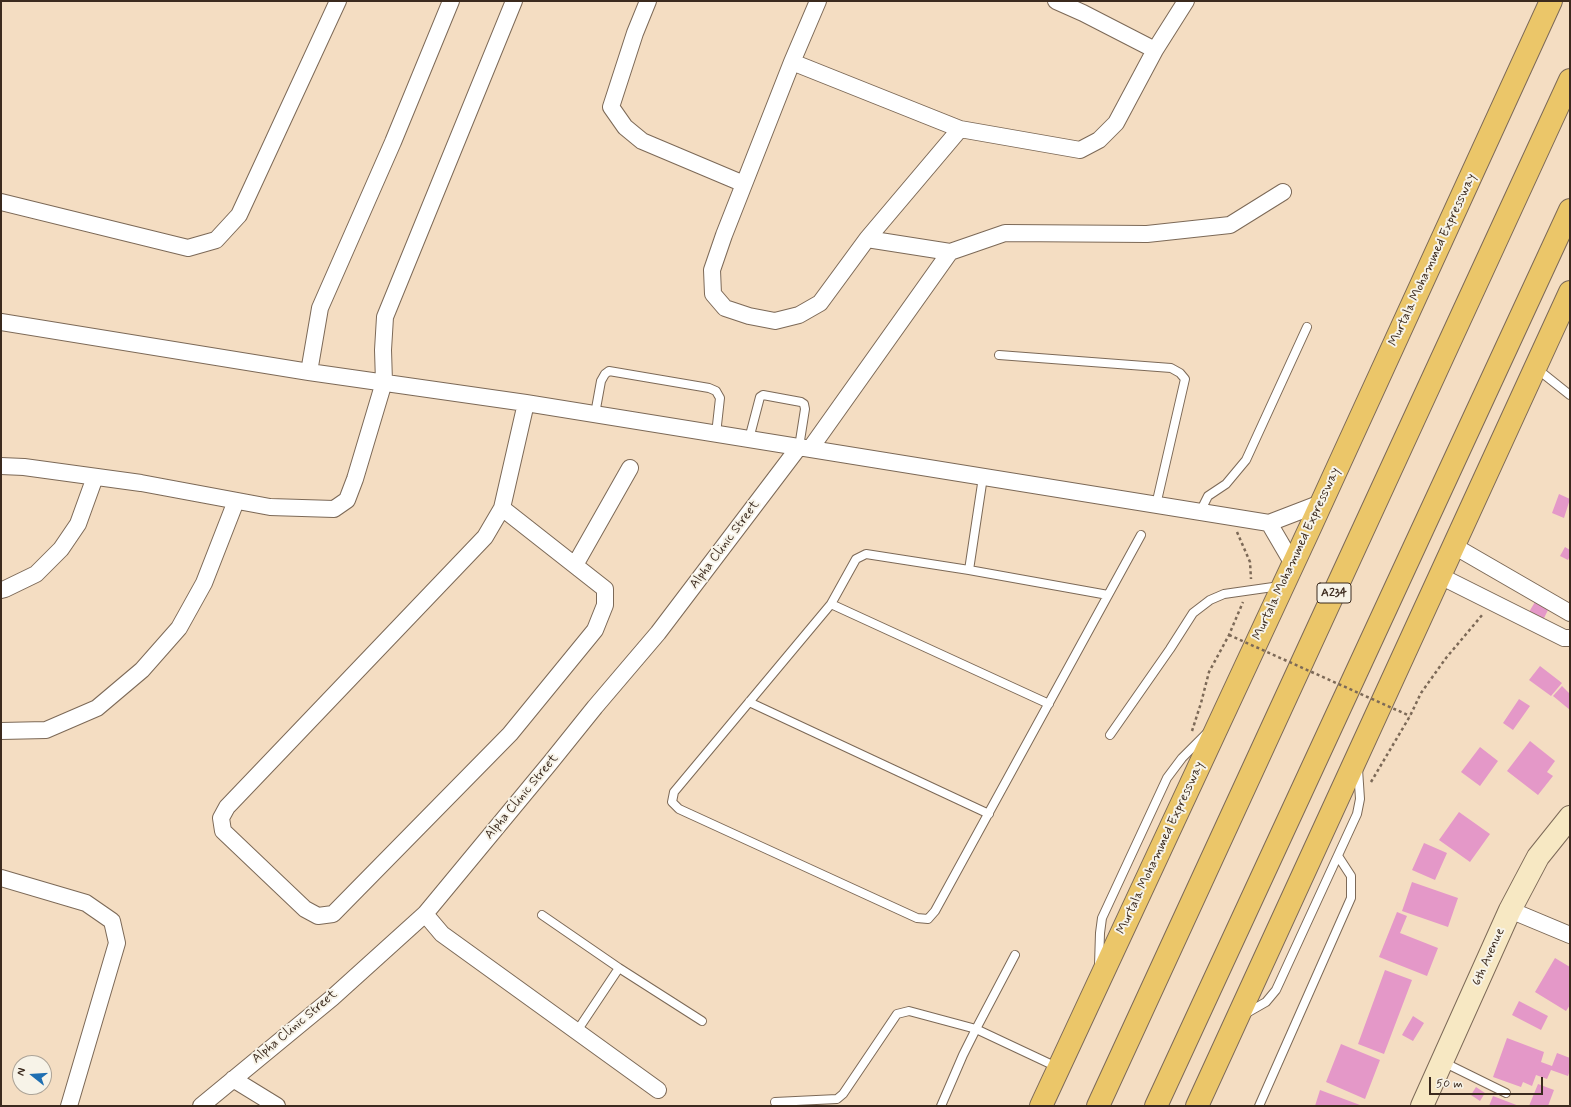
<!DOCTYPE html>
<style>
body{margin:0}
#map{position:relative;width:1571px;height:1107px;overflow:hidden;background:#f4ddc2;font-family:Mynerve,sans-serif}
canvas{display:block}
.frame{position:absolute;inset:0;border:2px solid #3b2a1e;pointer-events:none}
.north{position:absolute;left:12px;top:1055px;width:40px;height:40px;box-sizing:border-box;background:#f7f3e8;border:1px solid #aca397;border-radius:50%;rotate:287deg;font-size:11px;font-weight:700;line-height:16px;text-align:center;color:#3b2a1e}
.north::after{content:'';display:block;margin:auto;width:14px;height:18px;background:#1f6fb2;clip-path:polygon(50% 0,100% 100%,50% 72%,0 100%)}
.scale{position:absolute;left:1429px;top:1077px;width:114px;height:18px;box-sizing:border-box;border:2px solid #3b2a1e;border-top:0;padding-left:5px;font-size:12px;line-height:14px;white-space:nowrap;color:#3b2a1e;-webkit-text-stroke:3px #f7f3e8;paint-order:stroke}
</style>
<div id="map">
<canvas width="1571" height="1107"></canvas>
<div class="frame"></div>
<div class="north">N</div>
<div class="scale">50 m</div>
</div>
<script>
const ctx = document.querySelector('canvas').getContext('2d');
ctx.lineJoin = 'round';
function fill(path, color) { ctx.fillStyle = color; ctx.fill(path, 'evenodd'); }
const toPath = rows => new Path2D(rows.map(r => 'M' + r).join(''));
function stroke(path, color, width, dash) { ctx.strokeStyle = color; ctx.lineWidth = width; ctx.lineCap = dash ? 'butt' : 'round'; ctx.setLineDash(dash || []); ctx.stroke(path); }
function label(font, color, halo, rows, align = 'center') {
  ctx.font = font + ' Mynerve,sans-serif'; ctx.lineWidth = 4; ctx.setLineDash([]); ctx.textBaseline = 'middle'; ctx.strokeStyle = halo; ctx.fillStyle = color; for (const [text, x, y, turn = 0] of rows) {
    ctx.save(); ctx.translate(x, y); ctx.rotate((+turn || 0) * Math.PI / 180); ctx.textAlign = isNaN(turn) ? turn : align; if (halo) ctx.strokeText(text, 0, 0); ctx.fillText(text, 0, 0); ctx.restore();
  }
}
fill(toPath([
 [1559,494,1570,499,1564,518,1552,513],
 [1565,547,1570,550,1570,556,1568,560,1560,556],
 [1535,602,1548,610,1543,620,1529,612],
 [1540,666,1562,683,1551,696,1529,680],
 [1562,686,1570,694,1570,710,1553,696],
 [1519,699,1530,706,1513,730,1503,723],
 [1530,741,1555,761,1547,772,1553,776,1538,795,1507,771],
 [1480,747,1498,761,1480,786,1461,772],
 [1459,812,1490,834,1470,862,1439,840],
 [1424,843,1447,853,1435,880,1412,870],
 [1412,882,1458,898,1448,927,1402,911],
 [1397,912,1407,916,1400,933,1438,948,1427,976,1379,957],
 [1555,958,1570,967,1570,1005,1566,1011,1535,992],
 [1385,970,1412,980,1384,1054,1358,1044],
 [1519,1001,1548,1016,1541,1030,1512,1015],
 [1413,1016,1424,1023,1413,1041,1402,1035],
 [1507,1038,1544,1052,1541,1062,1552,1066,1557,1053,1570,1058,1570,1070,1568,1076,1551,1070,1547,1079,1536,1075,1532,1086,1523,1082,1521,1087,1493,1077],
 [1341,1044,1380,1060,1365,1099,1326,1082],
 [1538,1084,1554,1090,1548,1106,1529,1106],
 [1476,1087,1485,1093,1480,1101,1471,1095],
 [1320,1090,1360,1105,1359,1106,1315,1106],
 [1493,1096,1519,1106,1489,1106]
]), '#e498c8');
const lane = toPath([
 [999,355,1171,368,1180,373,1185,379,1156,505],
 [1536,368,1570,395],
 [595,414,601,381,605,374,609,371,709,388,716,391,720,398,716,434],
 [749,439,760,397,763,395,801,402,804,404,805,409,799,447],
 [983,477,969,570,866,554,856,559,831,604,1049,704],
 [1200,512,1208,496,1226,484,1246,460,1307,327],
 [969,570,1108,595],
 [831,604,674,792,672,802,679,809,917,918,928,919,935,911,1141,535],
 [749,702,989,814],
 [1110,735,1170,649,1193,613,1210,600,1224,594,1280,586],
 [542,915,619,968,702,1021],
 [1099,965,1100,933,1102,918,1167,778,1182,758,1206,734],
 [1245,1014,1266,1002,1276,990,1357,814,1360,799,1358,769],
 [577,1031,619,968],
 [1443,1062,1506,1093],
 [775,1102,837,1099,843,1094,897,1014,909,1011,976,1029,1015,955],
 [941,1106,963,1055,976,1029,1059,1068],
 [1259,1106,1351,898,1351,876,1338,856]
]);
const street = toPath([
 [648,1,635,33,611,107,625,127,642,141,744,184],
 [818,1,792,62,724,235,712,270,713,294,725,308,749,316,775,321,799,315,820,303,867,239,950,252,1005,233,1147,234,1230,225,1283,192],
 [1056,1,1083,13,1155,50],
 [792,62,960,129,1080,150,1099,140,1116,123,1155,50,1186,1],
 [1,202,188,248,216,240,239,215,338,1],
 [867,239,960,129],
 [1,322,309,372,526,403,1269,523,1321,503],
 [309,372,320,308,393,142,451,1],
 [810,449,950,252],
 [1,466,24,467,141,483,270,507,334,509,347,500,355,479,384,382,383,350,385,317,514,1],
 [502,508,605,589,605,605,595,630,510,734,333,914,318,916,305,909,223,831,221,818,227,807,485,537,502,508,526,403],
 [1269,523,1293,564],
 [1454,546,1570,613],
 [575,565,630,468],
 [1440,576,1564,638,1570,638],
 [1,590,5,589,36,574,61,549,78,524,95,477],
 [1,731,46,730,97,708,142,670,179,628,204,583,236,501],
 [1,878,86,903,112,921,117,943,69,1106],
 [1510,910,1570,935],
 [425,914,442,934,658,1090],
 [233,1079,277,1106],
 [201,1106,332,998,425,914,550,763,595,707,658,633,799,447]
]);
const secondary = toPath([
 [1422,1106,1510,910,1538,857,1570,817]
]);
const highway = toPath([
 [1041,1106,1309,530,1551,1],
 [1098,1106,1570,80],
 [1156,1106,1570,210],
 [1197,1106,1570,292]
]);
stroke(lane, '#7c6957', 10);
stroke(street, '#7c6957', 18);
stroke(secondary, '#7c6957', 24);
stroke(highway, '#7c6957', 24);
stroke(toPath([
 [1237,532,1250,562,1251,579],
 [1192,731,1201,703,1209,672,1229,635,1243,602],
 [1371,782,1410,716,1421,693,1446,658,1483,614]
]), '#7c6957', 2.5, [3, 3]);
stroke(lane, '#fff', 8);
stroke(street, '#fff', 16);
stroke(secondary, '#f7e8c3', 22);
stroke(highway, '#ebc669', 22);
stroke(toPath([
 [1229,635,1410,716]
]), '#7c6957', 2.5, [3, 3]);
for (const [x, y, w] of [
 [1334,593,34]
]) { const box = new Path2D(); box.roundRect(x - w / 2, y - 10, w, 20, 3); ctx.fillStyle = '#f7f3e8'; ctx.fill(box); stroke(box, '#3b2a1e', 1); }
label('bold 12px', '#3b2a1e', null, [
 ["A234",1334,593]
]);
label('13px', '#3b2a1e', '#f7f3e8', [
 ["Murtala Mohammed Expressway",1433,260,-65],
 ["Alpha Clinic Street",725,545,-53],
 ["Murtala Mohammed Expressway",1297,554,-65],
 ["Alpha Clinic Street",522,797,-50],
 ["Murtala Mohammed Expressway",1161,848,-65],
 ["6th Avenue",1489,957,-66],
 ["Alpha Clinic Street",295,1027,-40]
]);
</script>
